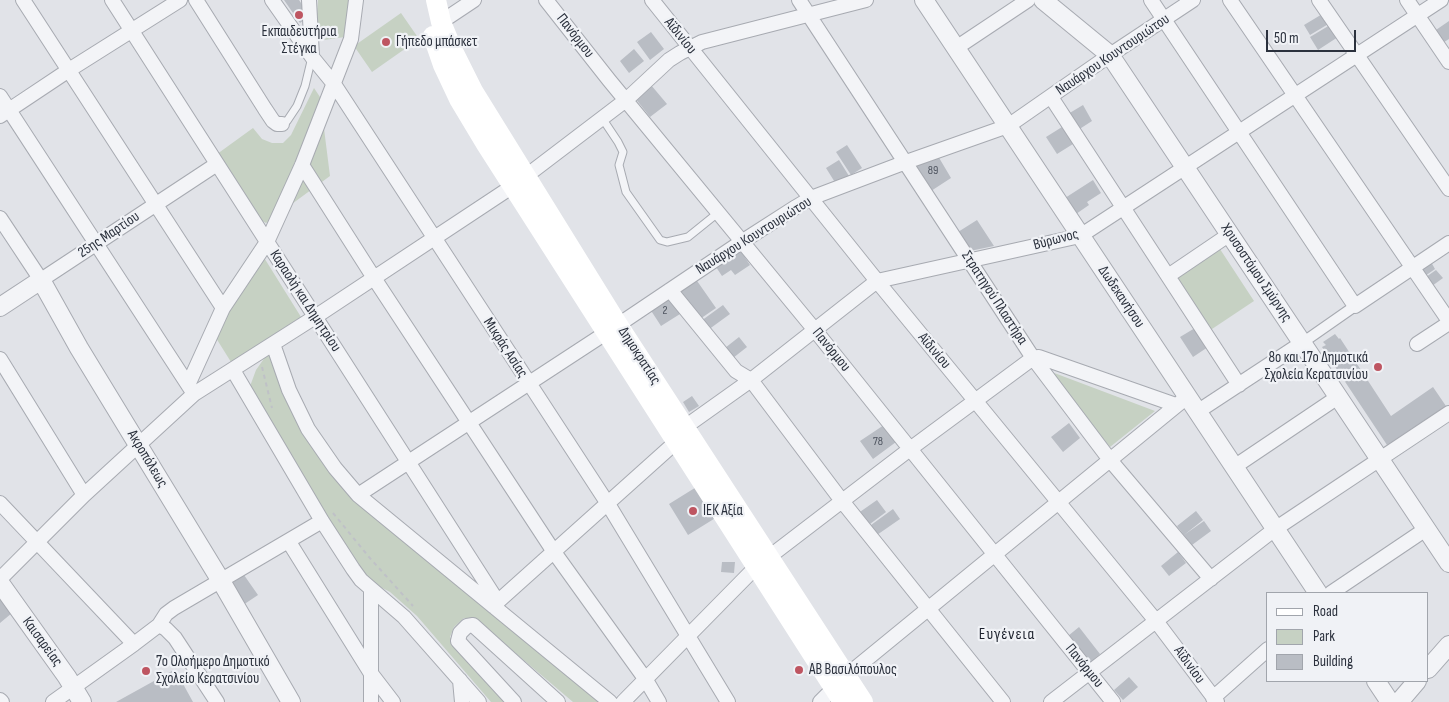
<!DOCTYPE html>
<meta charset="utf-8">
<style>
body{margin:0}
#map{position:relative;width:1449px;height:702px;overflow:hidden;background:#e1e3e8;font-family:"Sofia Sans Condensed",sans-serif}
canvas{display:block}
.legend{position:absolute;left:1266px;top:592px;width:162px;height:90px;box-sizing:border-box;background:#f0f2f6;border:1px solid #a1a5ac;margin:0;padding:6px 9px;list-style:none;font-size:15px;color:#2b313d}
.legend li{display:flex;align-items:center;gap:10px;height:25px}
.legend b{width:25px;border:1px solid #a1a5ac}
.scale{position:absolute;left:1266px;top:30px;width:90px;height:22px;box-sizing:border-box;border:2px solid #2b313d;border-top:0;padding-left:6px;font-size:15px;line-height:18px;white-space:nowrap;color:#2b313d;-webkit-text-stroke:4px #f0f2f6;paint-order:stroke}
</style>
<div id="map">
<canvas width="1449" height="702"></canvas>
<ul class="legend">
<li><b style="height:6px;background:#fff"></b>Road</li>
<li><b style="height:14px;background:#c6d1c3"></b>Park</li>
<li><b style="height:14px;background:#b9bdc4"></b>Building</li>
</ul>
<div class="scale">50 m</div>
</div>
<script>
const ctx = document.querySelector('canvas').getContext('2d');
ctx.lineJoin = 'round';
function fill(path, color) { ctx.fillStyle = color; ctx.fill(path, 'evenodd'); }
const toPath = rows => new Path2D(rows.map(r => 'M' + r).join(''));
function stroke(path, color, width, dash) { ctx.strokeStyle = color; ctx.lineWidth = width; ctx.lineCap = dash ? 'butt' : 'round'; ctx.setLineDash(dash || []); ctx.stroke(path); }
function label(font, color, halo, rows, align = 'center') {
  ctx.font = font + ' "Sofia Sans Condensed",sans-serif'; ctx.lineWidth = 4.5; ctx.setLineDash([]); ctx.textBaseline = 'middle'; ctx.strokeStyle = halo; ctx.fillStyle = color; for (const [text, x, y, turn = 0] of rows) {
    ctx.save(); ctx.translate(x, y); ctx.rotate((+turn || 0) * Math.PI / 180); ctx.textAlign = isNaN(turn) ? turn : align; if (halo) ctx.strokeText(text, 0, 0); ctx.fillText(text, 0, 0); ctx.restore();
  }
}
fill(toPath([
 [318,0,349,0,345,37,324,40,332,32,318,42,315,41],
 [401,13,419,39,372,72,354,46],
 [314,88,320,97,330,176,266,223,248,213,213,157,253,128,262,139,272,143,283,143,291,135],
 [1218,246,1254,301,1209,331,1173,276],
 [263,256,301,317,231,362,216,338,256,259],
 [274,350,291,397,347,485,607,702,573,702,474,618,464,618,454,627,450,637,457,648,505,702,491,702,417,616,390,592,369,581,341,544,249,389,256,370,268,353],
 [1049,371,1155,411,1110,447]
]), '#c6d1c3');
fill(toPath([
 [284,0,299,0,305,9,303,21,300,23],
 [1324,13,1330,23,1310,35,1304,25],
 [1449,21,1449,39,1441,44,1433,32],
 [1330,25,1338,37,1318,50,1310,37],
 [651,32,664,49,650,60,637,42],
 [634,49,644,61,629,73,620,61],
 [651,85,667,104,650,117,635,98],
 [1083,105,1092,121,1078,130,1068,114],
 [1062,127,1073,144,1057,154,1046,137],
 [847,145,862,168,851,175,836,152],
 [938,156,951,178,931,191,915,164],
 [839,160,849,176,836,184,826,168],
 [1093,180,1101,193,1087,202,1089,205,1076,214,1065,198],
 [977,220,994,246,970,251,958,232],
 [740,250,750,265,735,275,731,270,722,276,716,267],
 [1431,262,1435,269,1425,276,1420,269],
 [1436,270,1443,278,1432,286,1426,277],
 [695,278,716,308,700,319,679,289],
 [670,297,680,314,661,326,650,309],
 [723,305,730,314,708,330,701,321],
 [1195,328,1208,347,1193,357,1180,337],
 [1335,334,1339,339,1340,338,1391,416,1433,387,1446,406,1387,445,1322,347,1326,345,1323,342],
 [739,337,747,347,733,358,725,348],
 [692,396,699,406,689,412,683,402],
 [1069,423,1080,438,1063,452,1051,437],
 [884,425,896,442,873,459,860,441],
 [698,486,717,517,688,535,669,504],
 [877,500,886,512,866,527,857,514],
 [893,509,900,519,874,537,867,528],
 [1196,511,1203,520,1184,535,1177,526],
 [1204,521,1211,531,1192,545,1184,535],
 [1178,552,1186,563,1169,576,1161,566],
 [722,562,735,562,734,573,721,572],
 [244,575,258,595,243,605,229,585],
 [0,597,12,613,0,623],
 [1079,627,1100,654,1090,663,1068,636],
 [172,671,179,684,182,682,193,702,116,702],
 [1129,677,1138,687,1123,700,1114,690]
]), '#b9bdc4');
const service = toPath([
 [602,118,618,142,623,152,619,165,626,192,660,240,667,242,688,237,719,212],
 [282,124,287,121,297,106,305,86,312,57]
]);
const pedestrian = toPath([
 [1302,343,1355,306]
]);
const minor = toPath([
 [23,0,223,308],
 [112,0,498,602],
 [196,0,265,109,273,121,277,124,282,124],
 [272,0,312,57,334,84,608,504,728,702],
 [309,0,312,56],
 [546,0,609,80,814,329,1113,702],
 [652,0,877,281,1156,621,1217,702],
 [799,0,1033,358,1110,460,1211,579],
 [1151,0,1355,306,1449,243],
 [1230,0,1449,321],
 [1319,0,1449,189],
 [1407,0,1449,62],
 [441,22,474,0],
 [956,48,1028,0],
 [0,96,192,391],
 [1051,97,1239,385],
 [0,116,69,70,180,0],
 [302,165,374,278,554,552,646,680,659,702],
 [0,218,41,280,217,164],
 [1168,276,1230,234],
 [670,290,736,371,751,380,842,501,1003,702],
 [273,344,289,390,308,429,335,468,358,495,610,702],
 [1417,344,1449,323],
 [0,359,84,495],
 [233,370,322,521,353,569,361,580,404,617,479,702],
 [188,385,223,308,267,242,302,165,351,39,356,0],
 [1197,412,1302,343],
 [685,427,751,380,877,281,1080,236,1441,0],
 [1234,467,1338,397],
 [358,495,618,325,743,241,796,207,811,198,906,162,1008,126,1110,55,1193,0],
 [0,503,134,644],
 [289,542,370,672,393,702],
 [769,557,910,449,1033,358,1039,357,1176,405],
 [0,579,84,495,194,394,315,317,513,186,626,100,669,60,680,53,702,42,866,0],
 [371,589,371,702],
 [1331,593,1426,529],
 [493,606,676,442],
 [159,625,166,629,175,638,217,702],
 [846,676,1182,401],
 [460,680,462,702],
 [1213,698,1268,649],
 [0,700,2,702],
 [53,702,134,644,159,625,166,614,174,608,322,521],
 [514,702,458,641,460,633,467,626,473,625,558,702],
 [623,702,756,567],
 [820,702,834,688],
 [1051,702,1275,529,1449,413]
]);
const tertiary = toPath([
 [924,0,1318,593],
 [1043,0,1110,55,1449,563],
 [0,307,41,280,79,348,221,581,291,702],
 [0,583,67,677,82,702],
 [1428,669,1449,645],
 [1376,681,1390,702],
 [1399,702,1417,681]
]);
stroke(service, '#a7aab1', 9);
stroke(pedestrian, '#a7aab1', 12);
stroke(minor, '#a7aab1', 16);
stroke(tertiary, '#a7aab1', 20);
stroke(toPath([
 [262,367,272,408],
 [333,513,369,557,413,606]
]), '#bfc1c7', 2, [4, 4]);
stroke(service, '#f3f4f7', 7);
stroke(pedestrian, '#f3f4f7', 10);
stroke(minor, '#f3f4f7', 14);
stroke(tertiary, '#f3f4f7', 18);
stroke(toPath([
 [436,0,441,22,453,51,473,91,618,325,863,702],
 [433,36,443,65,459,99,486,144,843,702]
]), '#fff', 20);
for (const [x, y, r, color] of [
 [299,15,5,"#be5561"],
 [386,42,5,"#be5561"],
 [1378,367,5,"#be5561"],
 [693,511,5,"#be5561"],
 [799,670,5,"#be5561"],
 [146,671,5,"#be5561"]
]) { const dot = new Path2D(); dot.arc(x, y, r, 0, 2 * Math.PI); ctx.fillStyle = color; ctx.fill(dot); stroke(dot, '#f0f2f6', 2); }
label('12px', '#4e545f', null, [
 ["89",933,171],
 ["2",665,311],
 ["78",878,442]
]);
label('15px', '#2b313d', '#f0f2f6', [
 ["Εκπαιδευτήρια",299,32,"center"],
 ["Στέγκα",299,49,"center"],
 ["Γήπεδο μπάσκετ",396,42],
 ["8ο και 17ο Δημοτικά",1368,358,"right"],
 ["Σχολεία Κερατσινίου",1368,375,"right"],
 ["ΙΕΚ Αξία",703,511],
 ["7ο Ολοήμερο Δημοτικό",156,662],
 ["Σχολείο Κερατσινίου",156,679],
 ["ΑΒ Βασιλόπουλος",809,670]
], 'left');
label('15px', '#2b313d', '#f0f2f6', [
 ["Πανόρμου",575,36,52],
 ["Αϊδινίου",680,36,51],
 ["Ναυάρχου Κουντουριώτου",1113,55,-34],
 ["25ης Μαρτίου",109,235,-34],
 ["Ναυάρχου Κουντουριώτου",754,236,-32],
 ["Βύρωνος",1056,240,-15],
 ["Χρυσοστόμου Σμύρνης",1256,273,56],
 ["Δωδεκανήσου",1121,297,56],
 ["Στρατηγού Πλαστήρα",994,298,57],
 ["Καραολή και Δημητρίου",305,301,57],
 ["Μικράς Ασίας",505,348,57],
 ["Πανόρμου",831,350,51],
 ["Αϊδινίου",934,351,50],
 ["Δημοκρατίας",639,356,57],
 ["Ακροπόλεως",147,459,59],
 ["Καισαρείας",42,642,54],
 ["Αϊδινίου",1189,665,54],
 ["Πανόρμου",1084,666,51]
]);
ctx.letterSpacing = '1px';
label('16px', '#1d222e', '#f0f2f6', [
 ["Ευγένεια",1007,635]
]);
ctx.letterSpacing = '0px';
</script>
